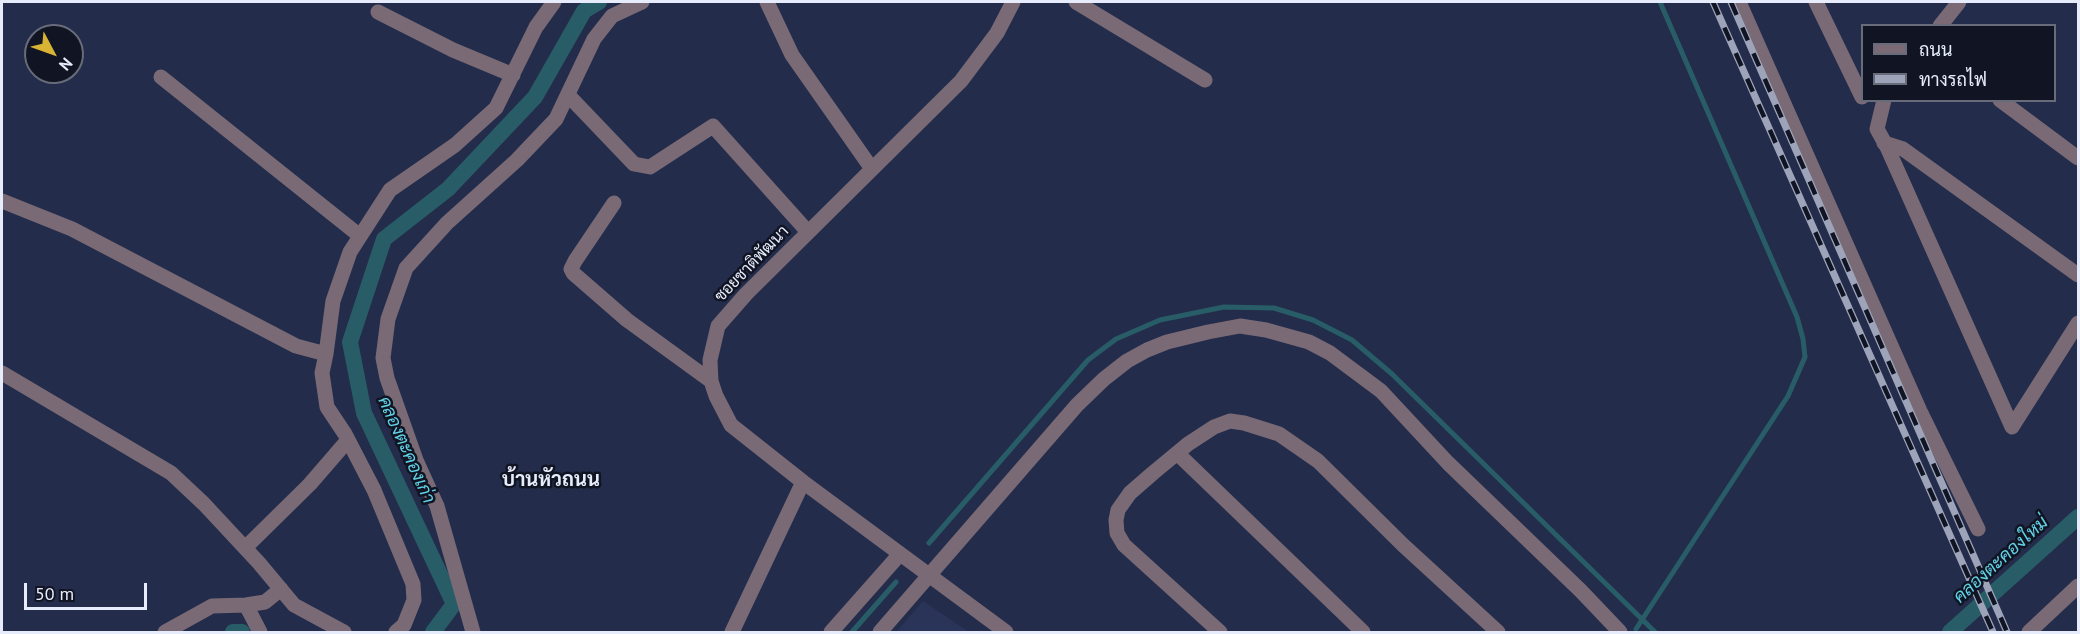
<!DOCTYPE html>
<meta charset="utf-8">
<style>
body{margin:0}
#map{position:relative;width:2080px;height:634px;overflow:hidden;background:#232c4a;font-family:"PT Sans",Sarabun,sans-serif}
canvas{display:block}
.frame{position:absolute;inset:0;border:3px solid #e7ecfd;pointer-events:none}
.legend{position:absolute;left:1861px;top:24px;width:195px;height:78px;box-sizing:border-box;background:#111523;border:2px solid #676b7a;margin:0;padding:8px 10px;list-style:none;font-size:18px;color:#e7ecfd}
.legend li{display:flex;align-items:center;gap:12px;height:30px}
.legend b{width:30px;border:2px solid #676b7a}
.north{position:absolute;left:24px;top:24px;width:60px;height:60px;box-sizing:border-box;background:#111523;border:2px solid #676b7a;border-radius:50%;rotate:131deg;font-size:16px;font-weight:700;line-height:24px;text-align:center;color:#e7ecfd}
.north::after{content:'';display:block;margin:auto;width:21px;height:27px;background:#d9b334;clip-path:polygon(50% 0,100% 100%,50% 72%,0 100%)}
.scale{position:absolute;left:24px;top:583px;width:123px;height:27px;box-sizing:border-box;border:3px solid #e7ecfd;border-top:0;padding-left:8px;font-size:18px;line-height:21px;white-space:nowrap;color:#e7ecfd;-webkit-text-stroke:4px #111523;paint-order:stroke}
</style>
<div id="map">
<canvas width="2080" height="634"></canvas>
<div class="frame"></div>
<ul class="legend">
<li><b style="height:8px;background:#796a76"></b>ถนน</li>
<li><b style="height:8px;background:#9da4ba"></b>ทางรถไฟ</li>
</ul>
<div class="north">N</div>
<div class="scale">50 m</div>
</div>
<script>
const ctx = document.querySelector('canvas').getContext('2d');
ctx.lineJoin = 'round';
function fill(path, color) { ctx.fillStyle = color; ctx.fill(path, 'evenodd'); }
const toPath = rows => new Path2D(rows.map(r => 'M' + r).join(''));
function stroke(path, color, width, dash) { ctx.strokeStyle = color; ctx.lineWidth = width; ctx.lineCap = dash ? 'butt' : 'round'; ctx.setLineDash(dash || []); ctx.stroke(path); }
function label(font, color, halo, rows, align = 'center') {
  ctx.font = font + ' "PT Sans",Sarabun,sans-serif'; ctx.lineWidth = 5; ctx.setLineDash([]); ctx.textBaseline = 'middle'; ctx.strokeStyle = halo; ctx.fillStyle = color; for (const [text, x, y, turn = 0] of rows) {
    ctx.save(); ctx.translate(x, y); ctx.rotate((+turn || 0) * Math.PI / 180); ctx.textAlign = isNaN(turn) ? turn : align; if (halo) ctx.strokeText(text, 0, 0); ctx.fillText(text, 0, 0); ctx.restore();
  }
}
fill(toPath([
 [923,601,969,632,896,632]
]), '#2a3459');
stroke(toPath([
 [929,543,1088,360,1116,339,1160,320,1224,307,1274,308,1313,320,1352,340,1392,374,1655,632],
 [1636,629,1788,396,1805,357,1803,339,1797,317,1660,2],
 [852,632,896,582]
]), '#285d67', 5);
stroke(toPath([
 [233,632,242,632],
 [433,632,454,604,364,413,350,342,384,239,448,189,535,97,584,11,599,2],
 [1950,632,2078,517]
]), '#285d67', 16);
stroke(toPath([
 [767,2,792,55,872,169],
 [1076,2,1205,80],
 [1739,2,1920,411,1978,529],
 [1816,2,1862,97],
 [378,12,453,50,513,75],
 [1940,26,1959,2],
 [161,77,360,236],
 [568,95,634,164,650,167,713,126,808,232],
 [1884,100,1877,129,1887,147,2012,427,2078,323],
 [2000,100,2078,158],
 [1884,143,1903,149,2078,275],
 [2,201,72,229,296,346,326,354],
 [614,203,575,261,571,269,573,273,627,320,711,381],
 [2,373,171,473,204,504,259,563,294,605,344,632],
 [1177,453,1363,632],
 [245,548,310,484,348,440],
 [246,605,260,632],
 [165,632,212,606,246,605,265,602,281,589],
 [396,632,404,625,414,600,413,584,374,490,345,434,327,407,322,373,326,354,333,301,350,252,390,190,455,145,496,108,536,27,554,2],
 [473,632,437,506,416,460,387,378,383,358,388,319,406,268,447,223,517,160,556,119,594,39,612,16,642,2],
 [732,632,803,482],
 [831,632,900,554],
 [880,632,1077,405,1104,379,1127,361,1147,350,1167,342,1208,332,1240,326,1266,330,1309,342,1330,353,1381,391,1448,463,1581,591,1620,632],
 [1006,632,803,482,731,425,716,396,711,381,710,360,718,326,746,294,961,81,997,33,1013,2],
 [1220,632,1124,545,1117,533,1116,520,1118,510,1130,493,1153,473,1188,444,1214,427,1230,421,1244,423,1279,434,1318,461,1403,545,1498,632],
 [2029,632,2078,586]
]), '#796a76', 15);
const rail = toPath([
 [1713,2,1993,632],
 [1731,2,2007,632]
]);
stroke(rail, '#9da4ba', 7);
stroke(rail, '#111523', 4.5, [14]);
label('16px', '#e7ecfd', '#111523', [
 ["ซอยชาติพัฒนา",752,264,-46]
]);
label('italic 18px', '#61d1e6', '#111523', [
 ["คลองตะคองเก่า",406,450,66],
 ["คลองตะคองใหม่",2001,560,-42]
]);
label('bold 20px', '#e7ecfd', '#111523', [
 ["บ้านหัวถนน",551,480]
]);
</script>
